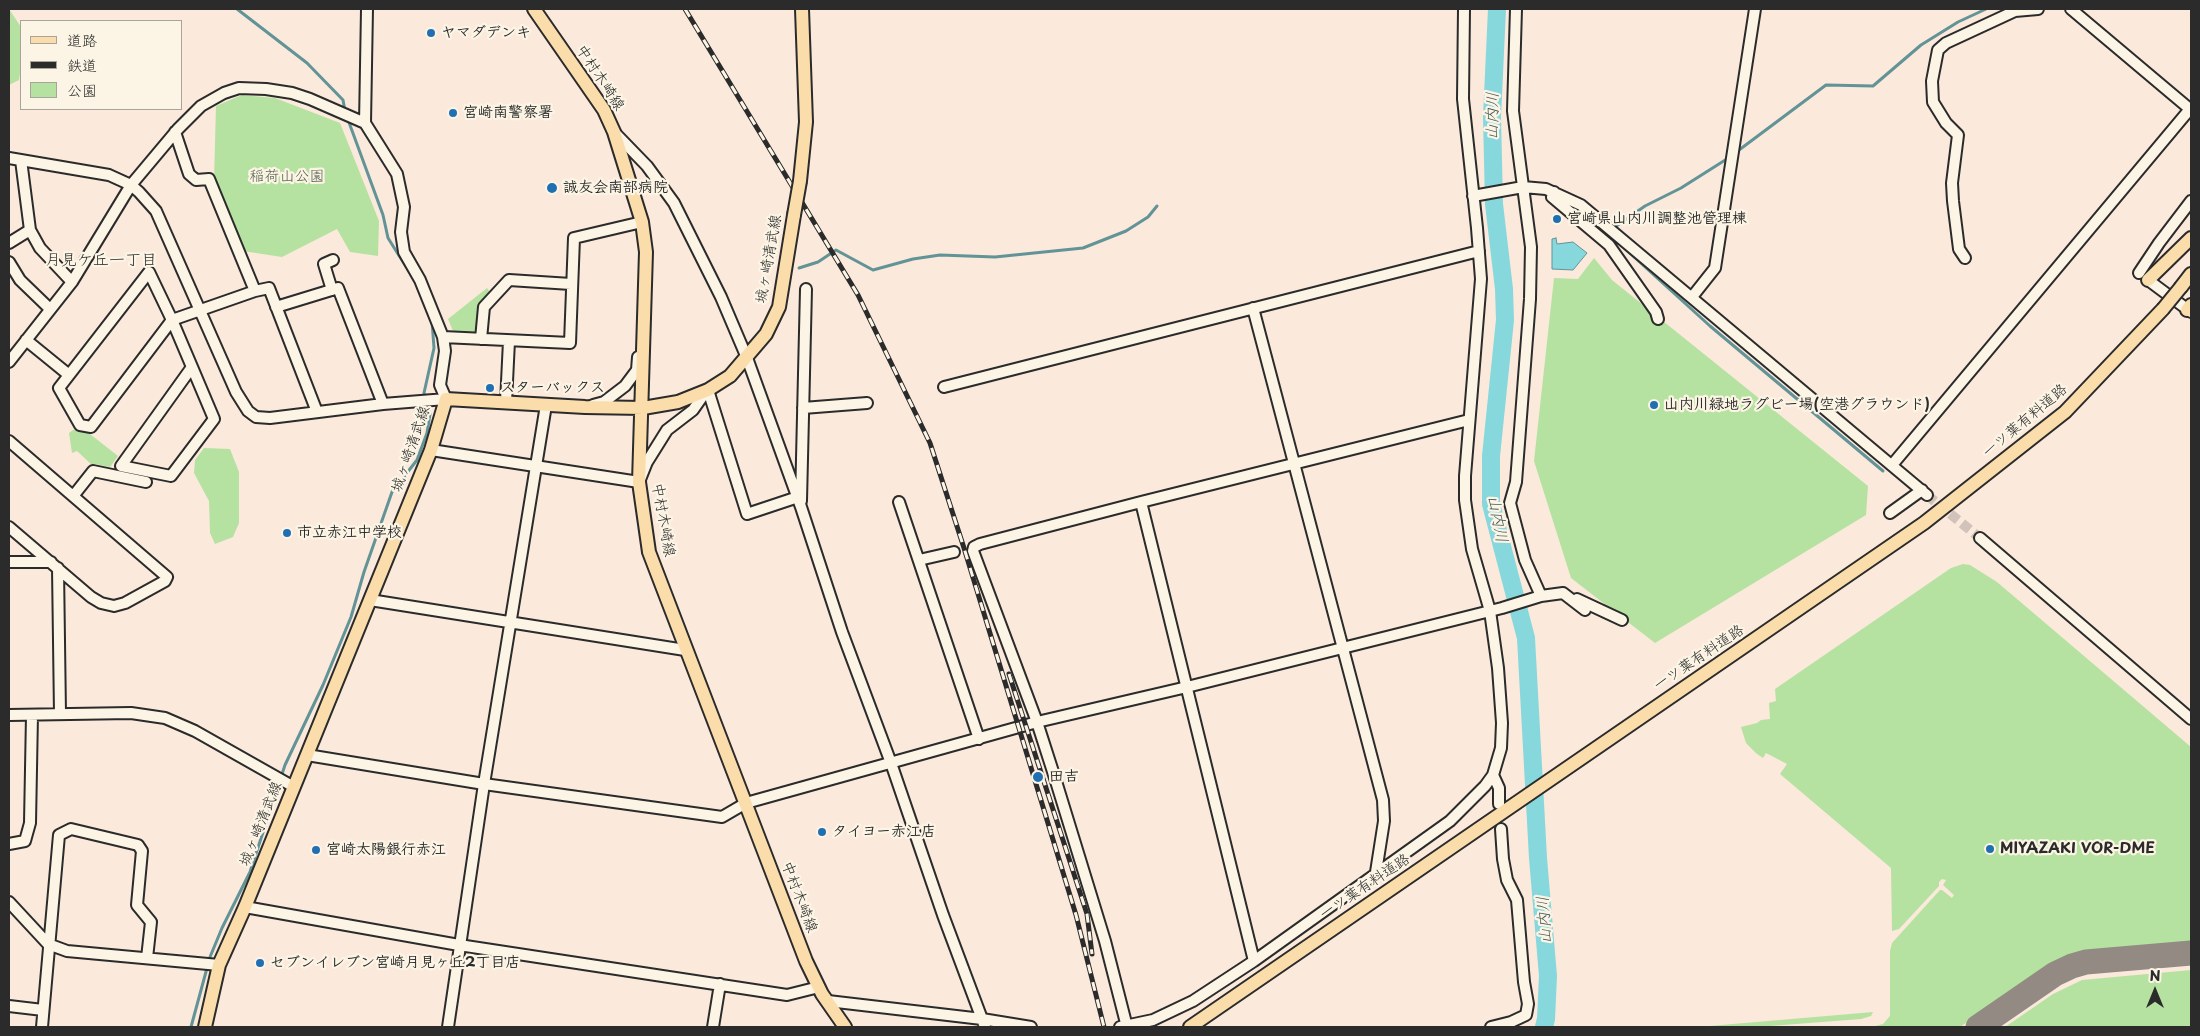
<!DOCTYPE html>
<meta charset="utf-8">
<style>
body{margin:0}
#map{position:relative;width:2200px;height:1036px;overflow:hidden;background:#fbe9dc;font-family:"Playpen Sans","Klee One",sans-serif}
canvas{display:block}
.frame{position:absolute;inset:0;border:10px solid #2b2b2b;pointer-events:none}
.legend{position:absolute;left:20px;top:20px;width:162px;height:90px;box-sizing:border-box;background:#fcf5e5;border:1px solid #a8a49b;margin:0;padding:6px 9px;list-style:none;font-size:15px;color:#2b2b2b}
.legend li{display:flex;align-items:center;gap:10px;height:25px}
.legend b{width:25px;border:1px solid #a8a49b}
.north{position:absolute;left:2130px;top:966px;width:50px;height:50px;-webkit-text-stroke:4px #fcf5e5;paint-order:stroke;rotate:0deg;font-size:14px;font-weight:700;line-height:20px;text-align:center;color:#2b2b2b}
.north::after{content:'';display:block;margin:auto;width:18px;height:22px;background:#2b2b2b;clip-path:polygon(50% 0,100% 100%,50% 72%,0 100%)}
</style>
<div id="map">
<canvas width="2200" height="1036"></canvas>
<div class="frame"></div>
<ul class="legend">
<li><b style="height:6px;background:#faddab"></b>道路</li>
<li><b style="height:6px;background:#2b2b2b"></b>鉄道</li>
<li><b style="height:14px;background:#b5e2a0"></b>公園</li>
</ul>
<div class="north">N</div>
</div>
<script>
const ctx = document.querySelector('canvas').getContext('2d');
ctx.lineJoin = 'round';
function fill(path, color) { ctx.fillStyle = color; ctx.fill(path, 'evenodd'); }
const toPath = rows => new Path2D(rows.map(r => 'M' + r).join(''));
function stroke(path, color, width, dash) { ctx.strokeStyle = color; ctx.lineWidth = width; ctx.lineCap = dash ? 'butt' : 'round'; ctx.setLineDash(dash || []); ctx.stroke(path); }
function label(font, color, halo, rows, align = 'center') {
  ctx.font = font + ' "Playpen Sans","Klee One",sans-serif'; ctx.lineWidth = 4.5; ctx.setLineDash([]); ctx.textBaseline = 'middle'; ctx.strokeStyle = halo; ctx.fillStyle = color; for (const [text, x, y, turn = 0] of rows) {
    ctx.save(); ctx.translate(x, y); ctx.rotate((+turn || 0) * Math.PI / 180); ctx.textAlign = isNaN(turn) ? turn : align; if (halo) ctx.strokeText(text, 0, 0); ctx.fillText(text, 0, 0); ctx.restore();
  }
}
fill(toPath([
 [9,9,21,27,21,68,19,80,9,85],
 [242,95,275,98,340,123,379,221,378,256,350,252,337,229,282,257,243,251,214,181,216,106],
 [1594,258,1612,280,1868,486,1866,515,1655,643,1571,578,1534,461,1554,278,1578,279],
 [487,288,490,292,479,305,477,329,474,332,453,331,448,319],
 [76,428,90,434,118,456,110,467,95,464,93,466,77,451,72,453,69,433],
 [204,448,230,449,239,472,239,523,233,537,215,544,210,533,209,501,194,473,195,460],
 [1963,564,1970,565,1997,582,2191,747,2191,944,2095,952,2069,957,2047,968,1960,1027,1871,1027,1883,1024,1890,1016,1890,951,1892,943,1940,890,1942,890,1952,898,1954,895,1943,885,1946,880,1942,879,1939,882,1939,886,1899,929,1892,931,1891,868,1780,774,1787,764,1766,753,1763,758,1757,754,1746,743,1741,727,1757,723,1761,720,1770,719,1769,703,1776,701,1775,689,1951,568],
 [2191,970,2191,1027,2005,1027,2053,994,2082,980],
 [1873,1012,1871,1016,1861,1019,1757,1027,1698,1027]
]), '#b5e2a0');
const water = toPath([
 [1556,238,1557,244,1573,242,1587,253,1573,270,1552,269,1552,239,1556,238]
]);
fill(water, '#86d8dd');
stroke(water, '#629396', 1);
stroke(toPath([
 [237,9,307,63,343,100,345,111],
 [347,117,383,215,388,238,415,281],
 [1735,153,1826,85,1873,86,1921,45,1958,22,1986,9],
 [1612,229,1645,206,1681,188,1730,157],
 [1611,236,1710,326,1883,471],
 [799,268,818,262,836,250,873,270,913,259,940,255,995,257,1083,248,1126,231,1148,217,1157,206],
 [191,1027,210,957,222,928,250,872,285,765,323,685,351,617,364,572,392,492,417,460,427,433,430,414,424,393,434,348,432,321]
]), '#629396', 3);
stroke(toPath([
 [1497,9,1492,117,1494,204,1504,289,1505,320,1491,456,1491,504,1526,638,1538,858,1548,976,1546,1019,1544,1027]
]), '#86d8dd', 18);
stroke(toPath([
 [1978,1027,2055,974,2072,966,2086,962,2191,953]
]), '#938a84', 25);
stroke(toPath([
 [1927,495,1980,538]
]), '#d1c3b9', 10, [10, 5]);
const minor = toPath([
 [1516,9,1513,111,1531,247,1530,299,1516,482,1510,503,1525,560,1541,596],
 [2071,9,2191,110],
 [365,123,367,9],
 [175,132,189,174,196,180,209,179,255,291,269,288,317,412],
 [615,133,647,166,674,203,721,297,747,358,801,507,842,632,891,763,943,915,985,1027],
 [9,158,109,175,131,185,139,192,156,211,236,392,248,411,256,417,270,418,383,404,446,399,440,385,445,351,443,337,420,280,404,252,401,232,404,207,397,174,365,123,310,99,292,93,266,89,239,88,224,93,201,106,178,129,131,185,72,282,9,362],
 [21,160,30,230,40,248,72,282],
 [1554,192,1552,197,1609,245,1656,312,1658,319],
 [1473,196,1523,187,1546,189,1581,205,1927,495],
 [9,243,30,230],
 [1965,258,1959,249,1953,201,1952,183,1958,135,1946,123,1933,102,1932,81,1938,50,1946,43,2015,11,2038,9],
 [9,262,20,280,50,309],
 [2139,273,2159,243,2191,201],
 [2148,280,2191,312],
 [332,290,324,264,333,260],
 [1692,297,1715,268,1755,9],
 [276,307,338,288,383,404],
 [1253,308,1383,800,1384,821,1376,872],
 [443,337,570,343,574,238,642,222],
 [481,339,484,307,509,280,571,284],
 [26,340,69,375],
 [192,367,121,466,171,476,214,419,192,367,172,320,149,272,59,388,80,425,91,427,172,320,255,291],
 [944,387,1479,251],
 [708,390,747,514,798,497],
 [506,402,509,341],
 [593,405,604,402,625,386,637,370,638,357],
 [803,408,867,403],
 [9,441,167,577,165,581,125,603,114,606,101,603,91,597,9,527],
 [431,450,639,482,647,462,667,430,693,410,707,390],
 [1892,465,2190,109],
 [74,495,93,471,146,482],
 [801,501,806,289],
 [899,502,979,739],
 [1141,502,1254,961],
 [1890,513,1922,490],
 [1980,538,2191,719],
 [919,560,954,552],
 [9,562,51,562],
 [58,568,60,714],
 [1577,599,1622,620],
 [370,600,685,650],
 [9,715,131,713,165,718,195,731,294,787],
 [307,755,484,784,722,817,746,803,1037,722,1187,687,1502,608,1541,596,1563,593,1585,610],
 [1493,775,1499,788,1499,804],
 [9,844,25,841,30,823,32,715],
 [9,902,48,944,67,951,219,965],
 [245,907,459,945,787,995,819,987],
 [828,1001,982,1019,1031,1027],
 [9,1006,43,1010],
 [42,1027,59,835,71,829,138,845,142,851,137,905,151,922,147,958],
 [448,1027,484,784,546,405],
 [713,1027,720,984],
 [1120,1027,1153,1020,1193,1001,1254,961,1450,821,1485,786,1493,775,1501,748,1502,723,1498,668,1490,611,1472,549,1465,500,1465,476,1481,279,1477,228,1463,99,1464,9],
 [1127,1027,1105,941,1055,778,1037,722,973,551,974,547,980,544,1141,502,1469,420],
 [1491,1027,1511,1022,1526,1015,1528,1004,1524,982,1517,900,1507,880,1503,859,1501,829]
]);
const major = toPath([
 [534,9,604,110,614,132,642,222,646,252,639,482,649,552,806,961,822,994,845,1027],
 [800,181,806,122,802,9],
 [2148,280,2191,238],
 [2181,287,2191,274],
 [2187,310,2191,305],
 [205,1027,219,965,245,907,431,450,446,399,585,407,643,408,678,402,708,390,730,376,766,334,779,307,794,215],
 [1190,1027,1924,523,2065,412,2163,309]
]);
stroke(minor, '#2b2b2b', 14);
stroke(major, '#2b2b2b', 16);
stroke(minor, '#fcf5e5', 10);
stroke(major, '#faddab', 12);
const rail = toPath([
 [685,9,858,295,930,443,964,548,1076,915,1104,1027],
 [1009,674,1087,914,1092,954]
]);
stroke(rail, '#2b2b2b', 5);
stroke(rail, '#fcf5e5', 3, [9]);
const majorBridge = toPath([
 [794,215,800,181],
 [2163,309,2181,287]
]);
stroke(majorBridge, '#2b2b2b', 16, []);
stroke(majorBridge, '#faddab', 12);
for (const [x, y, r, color] of [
 [431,33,5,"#1f6fb2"],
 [453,113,5,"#1f6fb2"],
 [552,188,6,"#1f6fb2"],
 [1557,219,5,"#1f6fb2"],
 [490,388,5,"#1f6fb2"],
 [1654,405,5,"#1f6fb2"],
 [287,533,5,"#1f6fb2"],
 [1038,777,6,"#1f6fb2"],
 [822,832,5,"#1f6fb2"],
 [1990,849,5,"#1f6fb2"],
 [316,850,5,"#1f6fb2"],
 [260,963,5,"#1f6fb2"]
]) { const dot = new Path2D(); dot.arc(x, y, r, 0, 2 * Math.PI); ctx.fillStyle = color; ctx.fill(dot); stroke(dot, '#fcf5e5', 2); }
label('bold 15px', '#2b2b2b', '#fcf5e5', [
 ["ヤマダデンキ",441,33],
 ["宮崎南警察署",463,113],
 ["誠友会南部病院",563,188],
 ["宮崎県山内川調整池管理棟",1567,219],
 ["スターバックス",500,388],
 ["山内川緑地ラグビー場(空港グラウンド)",1664,405],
 ["市立赤江中学校",297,533],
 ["田吉",1049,777],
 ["タイヨー赤江店",832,832],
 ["MIYAZAKI VOR-DME",2000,849],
 ["宮崎太陽銀行赤江",326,850],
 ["セブンイレブン宮崎月見ヶ丘2丁目店",270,963]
], 'left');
label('15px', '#2b2b2b', '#fcf5e5', [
 ["中村木崎線",600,78,57],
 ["城ヶ崎清武線",769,259,-80],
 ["一ツ葉有料道路",2025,421,-40],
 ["城ヶ崎清武線",411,449,-71],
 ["中村木崎線",663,520,80],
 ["一ツ葉有料道路",1699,658,-34],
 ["城ヶ崎清武線",261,824,-68],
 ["一ツ葉有料道路",1365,887,-34],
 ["中村木崎線",799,897,69]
]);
label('15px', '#4e5948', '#fcf5e5', [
 ["稲荷山公園",287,177]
]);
label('italic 16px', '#425658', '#fcf5e5', [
 ["山内川",1493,116,-89],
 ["山内川",1497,519,79],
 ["山内川",1545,920,-94]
]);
label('16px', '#2b2b2b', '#fcf5e5', [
 ["月見ケ丘一丁目",101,261]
]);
</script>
